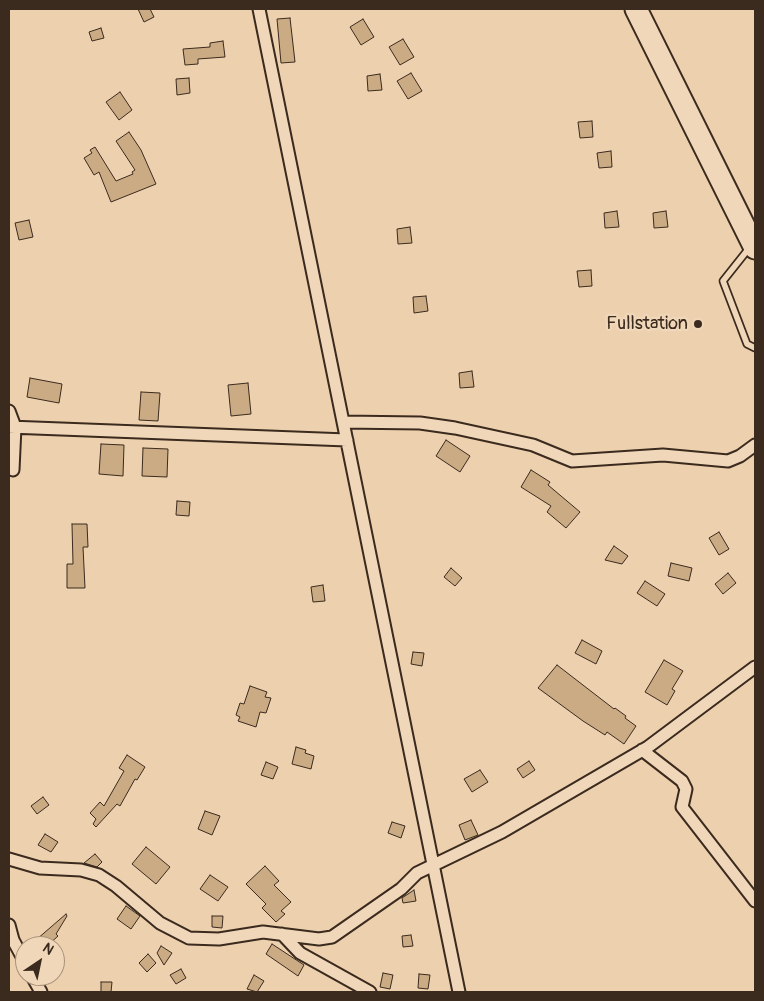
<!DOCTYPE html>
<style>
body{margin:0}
#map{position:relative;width:764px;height:1001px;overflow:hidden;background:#edd1af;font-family:Pangolin,sans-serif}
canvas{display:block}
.frame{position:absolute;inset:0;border:10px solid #3b2a1e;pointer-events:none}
.north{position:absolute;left:15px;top:936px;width:50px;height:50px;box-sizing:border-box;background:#f1d7b9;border:1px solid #a8927b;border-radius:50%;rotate:34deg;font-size:14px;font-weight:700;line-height:20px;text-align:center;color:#3b2a1e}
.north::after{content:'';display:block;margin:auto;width:18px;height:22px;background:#3b2a1e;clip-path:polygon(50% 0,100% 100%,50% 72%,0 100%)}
</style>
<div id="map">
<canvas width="764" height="1001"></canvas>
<div class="frame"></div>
<div class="north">N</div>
</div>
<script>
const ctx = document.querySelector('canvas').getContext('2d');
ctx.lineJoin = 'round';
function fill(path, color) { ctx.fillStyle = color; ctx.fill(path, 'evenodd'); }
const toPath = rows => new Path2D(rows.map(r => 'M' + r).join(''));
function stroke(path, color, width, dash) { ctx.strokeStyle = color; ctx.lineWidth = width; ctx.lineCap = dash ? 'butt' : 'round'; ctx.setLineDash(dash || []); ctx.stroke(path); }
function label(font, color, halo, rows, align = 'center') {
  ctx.font = font + ' Pangolin,sans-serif'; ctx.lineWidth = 4.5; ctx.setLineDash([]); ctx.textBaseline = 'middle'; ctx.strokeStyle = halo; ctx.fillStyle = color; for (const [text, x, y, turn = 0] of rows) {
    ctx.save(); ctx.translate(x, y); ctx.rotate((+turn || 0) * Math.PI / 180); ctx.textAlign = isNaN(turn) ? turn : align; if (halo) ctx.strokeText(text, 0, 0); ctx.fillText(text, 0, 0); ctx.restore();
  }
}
const building = toPath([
 [138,9,150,9,154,17,144,22,138,9],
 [290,18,295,62,281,63,277,19,290,18],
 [363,19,374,37,361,45,350,27,363,19],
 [101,28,104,38,92,41,89,32,101,28],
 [403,39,414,57,400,65,389,47,403,39],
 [223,41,225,57,198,59,198,64,185,65,183,49,210,47,210,43,223,41],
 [411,73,422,91,408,99,397,81,411,73],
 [380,74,382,90,368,91,367,76,380,74],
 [189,78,190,93,177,95,176,79,189,78],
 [120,92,132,110,119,120,106,102,120,92],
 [592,121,593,137,580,138,578,122,592,121],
 [129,132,141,150,156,184,111,202,99,172,94,175,84,158,92,153,90,150,95,147,116,181,133,174,132,172,135,170,116,141,129,132],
 [611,151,612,167,599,168,597,153,611,151],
 [617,211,619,227,605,228,604,213,617,211],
 [666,211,668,227,654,228,653,213,666,211],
 [29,220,33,237,19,240,15,223,29,220],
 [410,227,412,243,398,244,397,229,410,227],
 [591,270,592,286,579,287,577,271,591,270],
 [426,296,428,311,414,313,413,297,426,296],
 [472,371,474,387,460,388,459,373,472,371],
 [30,378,62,384,59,403,27,397,30,378],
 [248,383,251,414,231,416,228,385,248,383],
 [141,392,160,393,158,421,139,420,141,392],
 [446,440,470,456,460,472,436,456,446,440],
 [101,444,124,445,123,476,99,474,101,444],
 [143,448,168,449,167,477,142,476,143,448],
 [531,470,550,482,548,485,580,512,566,528,547,512,551,506,521,487,531,470],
 [177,501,190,502,189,516,176,515,177,501],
 [72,524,87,524,88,547,83,547,85,588,67,588,67,564,73,564,72,524],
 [719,532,729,549,719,555,709,538,719,532],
 [614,546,628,556,622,564,605,560,614,546],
 [671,563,692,568,689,581,668,576,671,563],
 [451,568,462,578,455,586,444,577,451,568],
 [728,573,736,583,723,594,715,584,728,573],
 [645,581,665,594,657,606,637,593,645,581],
 [323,585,325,601,313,602,311,587,323,585],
 [582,640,602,651,596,664,575,653,582,640],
 [413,652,424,653,422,666,411,664,413,652],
 [664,660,683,671,672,689,675,691,667,705,645,692,664,660],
 [557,665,614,709,615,708,626,716,625,718,636,726,624,744,607,732,605,735,583,721,538,688,557,665],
 [250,686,267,692,265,697,271,698,266,713,260,712,256,727,238,721,240,717,236,715,240,703,244,704,250,686],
 [296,747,306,750,305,753,314,756,311,769,292,764,296,747],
 [127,755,145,767,137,780,135,779,120,806,117,804,96,827,93,824,96,819,90,813,100,802,104,806,124,771,119,768,127,755],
 [529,761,535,770,523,778,517,769,529,761],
 [266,762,278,767,273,779,261,775,266,762],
 [480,770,488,782,472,792,464,779,480,770],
 [43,797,49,805,37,814,31,806,43,797],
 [205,811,220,816,212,835,198,829,205,811],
 [471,820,478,835,465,840,459,825,471,820],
 [392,822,405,826,401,838,388,833,392,822],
 [45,834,58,842,51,852,38,845,45,834],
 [146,847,170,867,156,884,132,864,146,847],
 [95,854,102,862,97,867,84,863,95,854],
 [265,866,279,881,274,885,291,902,281,911,285,914,276,922,262,908,266,904,246,884,265,866],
 [210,875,228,887,218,901,200,889,210,875],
 [414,890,416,901,403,903,402,898,414,890],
 [126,906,140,916,131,929,117,919,126,906],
 [66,914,67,916,56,934,58,936,47,946,29,946,66,914],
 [212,916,223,916,222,928,212,927,212,916],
 [411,935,413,946,403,947,402,936,411,935],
 [272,944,304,965,298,976,266,954,272,944],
 [161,946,172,953,164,965,157,953,161,946],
 [148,954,156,963,147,972,139,963,148,954],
 [181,969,186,978,176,984,170,975,181,969],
 [383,973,393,975,390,989,380,987,383,973],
 [419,974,430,975,428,989,418,988,419,974],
 [254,975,264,981,257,992,247,989,254,975],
 [101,982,112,982,111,992,101,992,101,982]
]);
fill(building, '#caab84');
stroke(building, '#3b2a1e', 1);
const lane = toPath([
 [750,247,723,281,747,344,755,348]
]);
const street = toPath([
 [259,9,459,992],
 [9,411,15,427,13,470],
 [343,422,420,423,455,428,533,445,572,461,663,455,728,461,740,456,755,445],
 [9,427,347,440],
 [642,750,682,781,686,789,682,807,755,901],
 [9,859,40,868,81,870,99,875,116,886,160,923,189,938,219,939,263,932,319,939,332,937,401,889,417,873,502,832,648,747,755,667],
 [9,925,13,940,25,962],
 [282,934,300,953,370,992],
 [32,976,41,992]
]);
const highway = toPath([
 [636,9,755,248]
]);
stroke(lane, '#3b2a1e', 9);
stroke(street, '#3b2a1e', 15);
stroke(highway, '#3b2a1e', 25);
stroke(lane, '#f1d7b9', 5.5);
stroke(street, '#f1d7b9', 11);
stroke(highway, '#f1d7b9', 21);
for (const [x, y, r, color] of [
 [698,324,5,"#3b2a1e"]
]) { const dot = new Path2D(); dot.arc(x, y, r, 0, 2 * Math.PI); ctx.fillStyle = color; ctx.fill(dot); stroke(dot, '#f1d7b9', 2); }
label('18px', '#3b2a1e', '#f1d7b9', [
 ["Fullstation",688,324]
], 'right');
</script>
